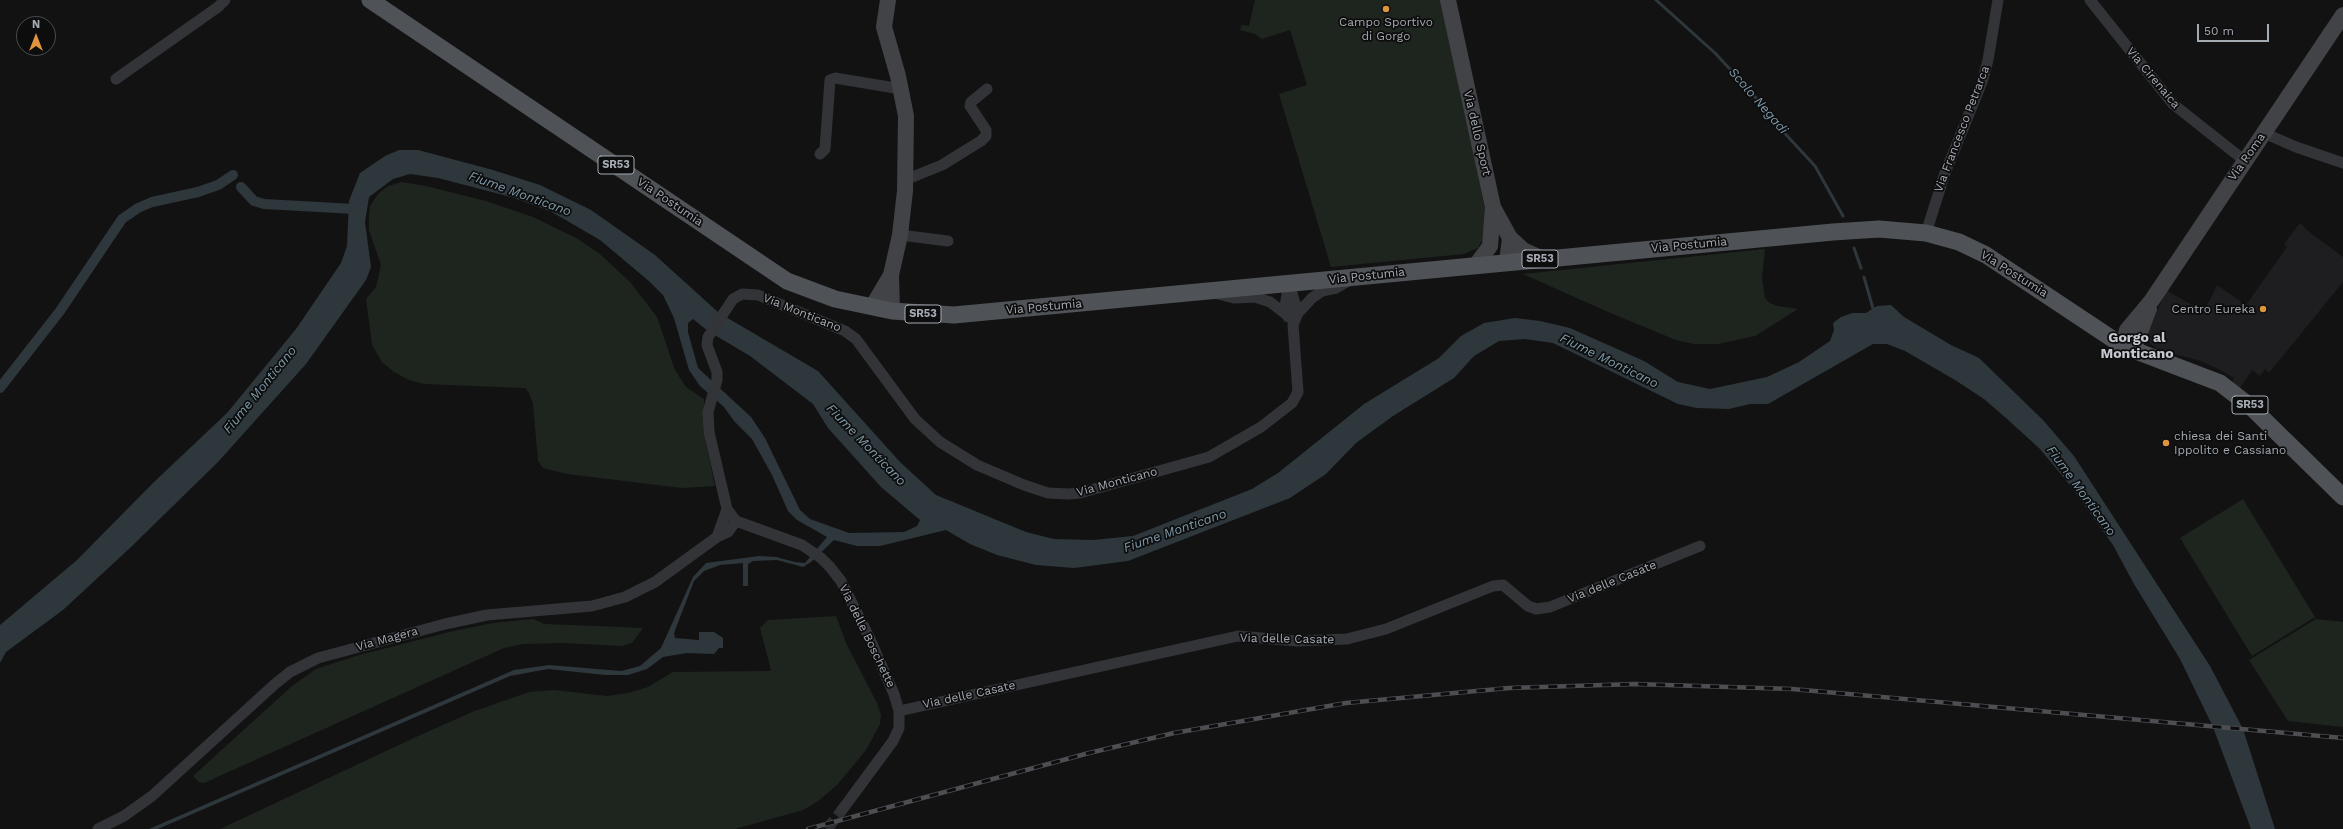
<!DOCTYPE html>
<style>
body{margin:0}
#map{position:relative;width:2343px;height:829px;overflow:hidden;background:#121213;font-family:"Work Sans",sans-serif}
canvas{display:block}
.north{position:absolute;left:16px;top:16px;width:40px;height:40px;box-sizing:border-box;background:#0d0d0e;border:1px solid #494c50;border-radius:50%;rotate:0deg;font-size:11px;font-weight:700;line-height:16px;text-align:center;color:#a4aab2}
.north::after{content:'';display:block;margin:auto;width:14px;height:18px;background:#df953d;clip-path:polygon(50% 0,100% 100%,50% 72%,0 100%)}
.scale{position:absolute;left:2197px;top:24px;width:72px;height:18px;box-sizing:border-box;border:2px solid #a4aab2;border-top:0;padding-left:5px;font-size:12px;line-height:14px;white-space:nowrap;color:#a4aab2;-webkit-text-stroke:3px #0d0d0e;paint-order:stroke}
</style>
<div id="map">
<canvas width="2343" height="829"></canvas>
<div class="north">N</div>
<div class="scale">50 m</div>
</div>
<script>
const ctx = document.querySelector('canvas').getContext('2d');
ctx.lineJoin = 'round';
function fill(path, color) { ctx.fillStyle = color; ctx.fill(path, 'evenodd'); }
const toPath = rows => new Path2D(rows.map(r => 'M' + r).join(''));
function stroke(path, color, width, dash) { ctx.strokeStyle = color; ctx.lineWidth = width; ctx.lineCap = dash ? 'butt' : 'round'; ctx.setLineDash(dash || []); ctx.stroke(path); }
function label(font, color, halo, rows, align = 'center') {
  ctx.font = font + ' "Work Sans",sans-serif'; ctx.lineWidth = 3.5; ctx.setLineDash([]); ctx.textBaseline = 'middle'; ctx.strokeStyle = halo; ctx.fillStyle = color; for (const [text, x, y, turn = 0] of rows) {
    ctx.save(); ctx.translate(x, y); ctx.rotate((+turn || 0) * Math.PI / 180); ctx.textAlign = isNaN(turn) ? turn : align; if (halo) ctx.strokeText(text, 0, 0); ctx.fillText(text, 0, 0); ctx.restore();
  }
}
fill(toPath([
 [2300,223,2308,231,2343,257,2343,282,2269,373,2265,369,2260,376,2252,370,2240,388,2232,383,2234,378,2216,368,2201,361,2159,350,2150,344,2147,336,2168,285,2168,291,2204,312,2217,285,2246,305,2287,247,2284,244]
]), '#1e1e20');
fill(toPath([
 [1255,0,1443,0,1487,220,1484,236,1478,248,1464,254,1331,267,1279,94,1307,85,1290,30,1262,39,1255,34,1240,30,1242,25,1249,26],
 [402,182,426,186,486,201,533,217,578,239,600,254,631,283,657,317,675,370,686,387,704,399,703,430,715,486,682,488,567,474,543,468,538,461,533,404,529,393,525,388,424,384,409,380,394,372,382,362,372,345,367,306,366,299,376,287,381,265,369,230,369,216,370,206,378,194,388,186],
 [1765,249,1762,278,1765,298,1770,303,1777,306,1798,309,1755,336,1718,344,1694,344,1676,340,1608,312,1523,274],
 [2243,499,2315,617,2252,656,2180,538],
 [836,616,847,645,877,703,881,715,880,724,866,750,837,785,817,802,803,810,735,829,220,829,416,737,472,712,529,692,554,690,607,696,628,693,648,687,673,672,769,671,771,670,760,628,768,620],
 [533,619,545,624,643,628,632,643,622,646,563,643,523,644,504,648,204,783,199,782,193,776,292,686,316,669,359,655,454,631,493,623],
 [2316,619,2343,622,2343,727,2288,721,2249,660]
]), '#1e251f');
fill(toPath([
 [399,150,418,150,493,170,540,185,591,210,655,255,719,313,818,371,900,462,936,495,1026,532,1054,539,1093,540,1133,536,1252,489,1278,473,1364,404,1439,358,1461,336,1484,323,1515,318,1540,321,1570,328,1644,361,1678,382,1710,389,1767,377,1799,362,1830,341,1834,330,1833,323,1841,317,1852,313,1866,313,1877,306,1891,305,1904,317,1951,345,1979,358,2043,420,2074,456,2210,666,2243,729,2275,829,2251,829,2213,727,2180,659,2134,584,2113,545,2070,485,2040,449,2006,418,1984,399,1955,380,1905,351,1887,344,1873,344,1768,404,1750,404,1729,409,1697,408,1678,404,1553,343,1525,339,1499,341,1474,356,1454,378,1393,416,1356,443,1326,474,1290,498,1128,561,1074,568,1036,565,997,555,970,544,946,530,880,546,857,546,834,540,811,562,803,567,777,560,753,561,748,564,748,586,743,586,743,563,720,565,704,571,694,581,674,633,675,638,699,640,699,632,714,632,723,638,723,648,719,648,714,654,687,653,663,657,647,669,628,675,605,675,548,669,510,676,158,829,149,829,514,670,549,665,621,671,640,666,661,648,693,577,706,563,759,556,776,557,795,562,805,563,827,537,797,520,788,511,772,475,752,439,734,421,724,407,700,386,689,370,674,318,663,295,650,282,600,240,550,211,511,197,438,178,410,174,393,179,369,197,365,222,371,267,366,280,306,364,218,462,131,547,63,610,6,652,0,663,0,625,77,560,153,483,227,413,296,329,341,263,347,246,349,201,360,173,385,156],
 [693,319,708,331,750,356,813,404,828,428,881,487,920,520,917,526,904,532,849,533,810,519,800,510,765,438,751,417,698,368,688,332,688,323]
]), '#2e373c');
stroke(toPath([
 [1656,0,1715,53,1751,92,1779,127,1815,166,1843,216],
 [1854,248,1861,268],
 [1864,277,1874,312]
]), '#2e373c', 3);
stroke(toPath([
 [241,187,254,201,264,204,355,209],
 [0,388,60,311,122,219,138,208,152,202,198,192,218,185,233,175]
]), '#2e373c', 10);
stroke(toPath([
 [827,829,842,810]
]), '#2f3033', 11, [11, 5.5]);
stroke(toPath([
 [2090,0,2173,104,2245,161],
 [116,79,218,7,225,0],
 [2264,133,2296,147,2343,163],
 [820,154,825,149,830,80,835,78,901,89],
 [905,180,942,165,981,141,986,136,986,130,970,106,971,102,987,89],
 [1926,233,1945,173,1982,82,1988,60,1998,0],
 [900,235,948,241],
 [1218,294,1234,298,1255,297,1270,302,1287,315],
 [1298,313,1312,298,1322,291,1336,288,1350,280],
 [1288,317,1285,306,1289,284],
 [717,537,727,509],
 [899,711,1238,636,1297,641,1347,639,1386,629,1493,586,1503,585,1528,606,1536,609,1550,607,1700,546],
 [842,810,893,741,899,728,899,711,894,694,869,637,841,581,830,567,821,558,802,545,736,521,727,509,709,432,708,412,717,380,717,372,707,345,708,337,733,299,742,294,758,295,845,331,856,339,915,419,940,442,977,465,1024,485,1048,493,1068,494,1080,493,1209,457,1261,427,1292,403,1298,392,1293,325,1298,313,1289,284],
 [98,829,124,816,152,796,275,684,290,672,318,658,445,624,487,615,592,606,625,597,655,582,717,537,728,532,736,521]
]), '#333438', 11);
stroke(toPath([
 [1448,0,1493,207,1510,238,1507,262],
 [1510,238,1523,250,1543,259],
 [1476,265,1490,246,1493,208],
 [891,275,892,311],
 [872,307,891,275,900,235,905,191,906,116,898,76,884,27,888,0],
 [2123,346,2127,330,2152,300,2343,15],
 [2133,351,2149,309]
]), '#414347', 16);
stroke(toPath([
 [370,0,787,281,835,299,892,311,954,315,1833,232,1879,229,1926,233,1959,242,1986,255,2123,346,2220,383,2251,407,2343,497]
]), '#4f5256', 17);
const rail = toPath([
 [808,829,1089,753,1174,733,1346,703,1509,688,1635,684,1792,689,2343,738]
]);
stroke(rail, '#4c4e52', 4.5);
stroke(rail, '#0d0d0e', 3, [9]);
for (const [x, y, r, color] of [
 [1386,9,4,"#df953d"],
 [2263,309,4,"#df953d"],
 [2166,443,4,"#df953d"]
]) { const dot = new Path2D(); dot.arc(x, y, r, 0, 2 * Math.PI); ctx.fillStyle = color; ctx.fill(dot); stroke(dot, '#0d0d0e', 1.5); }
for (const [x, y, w] of [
 [616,165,36],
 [1540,259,36],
 [923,314,36],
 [2250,405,36]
]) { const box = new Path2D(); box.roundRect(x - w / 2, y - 9, w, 18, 3); ctx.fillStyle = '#0d0d0e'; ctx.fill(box); stroke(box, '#a4aab2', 1); }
label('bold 11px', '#a4aab2', null, [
 ["SR53",616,165],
 ["SR53",1540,259],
 ["SR53",923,314],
 ["SR53",2250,405]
]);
label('12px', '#a4aab2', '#0d0d0e', [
 ["Campo Sportivo",1386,22],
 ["di Gorgo",1386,36],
 ["Centro Eureka",2255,309,"right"],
 ["chiesa dei Santi",2174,436,"left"],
 ["Ippolito e Cassiano",2174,450,"left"]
]);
label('12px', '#a4aab2', '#0d0d0e', [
 ["Via Cirenaica",2153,78,50],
 ["Via Francesco Petrarca",1962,129,-69],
 ["Via dello Sport",1477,133,77],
 ["Via Roma",2247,157,-55],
 ["Via Postumia",670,202,34],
 ["Via Postumia",1689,245,-5],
 ["Via Postumia",2014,274,32],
 ["Via Postumia",1367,276,-6],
 ["Via Postumia",1044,307,-5],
 ["Via Monticano",802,313,22],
 ["Via Monticano",1117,482,-15],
 ["Via delle Casate",1612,582,-22],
 ["Via delle Boschette",867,636,64],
 ["Via Magera",387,639,-15],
 ["Via delle Casate",1287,639,1],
 ["Via delle Casate",969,695,-12]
]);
label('italic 13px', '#7e9bab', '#0d0d0e', [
 ["Scolo Negadi",1758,101,49],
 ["Fiume Monticano",520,194,20],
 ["Fiume Monticano",1609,361,26],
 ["Fiume Monticano",260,390,-51],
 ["Fiume Monticano",866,445,46],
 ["Fiume Monticano",2081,491,54],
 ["Fiume Monticano",1175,531,-19]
]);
label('bold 14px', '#c5c9cf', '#0d0d0e', [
 ["Gorgo al",2137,338],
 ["Monticano",2137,354]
]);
</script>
